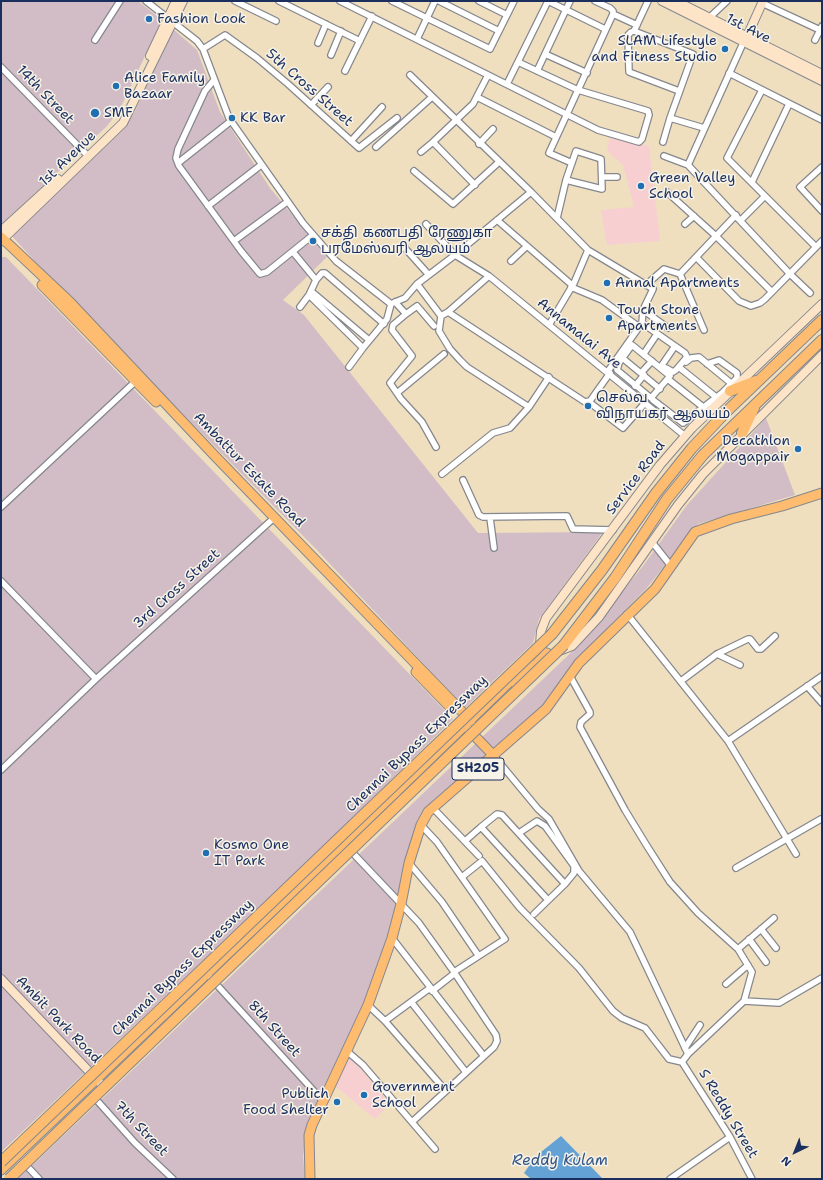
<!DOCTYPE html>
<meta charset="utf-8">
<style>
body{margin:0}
#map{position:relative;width:823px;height:1180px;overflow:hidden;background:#efdfbf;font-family:"Shantell Sans",sans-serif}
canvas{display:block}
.frame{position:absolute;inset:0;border:2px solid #1b2f5e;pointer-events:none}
.north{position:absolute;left:775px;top:1132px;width:40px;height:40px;-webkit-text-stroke:3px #f7f3e8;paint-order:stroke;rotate:223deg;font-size:11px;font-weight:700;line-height:16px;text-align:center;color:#1b2f5e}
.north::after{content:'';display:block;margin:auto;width:14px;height:18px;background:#1b2f5e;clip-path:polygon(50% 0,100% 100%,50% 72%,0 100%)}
</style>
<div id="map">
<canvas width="823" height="1180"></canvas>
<div class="frame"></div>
<div class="north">N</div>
</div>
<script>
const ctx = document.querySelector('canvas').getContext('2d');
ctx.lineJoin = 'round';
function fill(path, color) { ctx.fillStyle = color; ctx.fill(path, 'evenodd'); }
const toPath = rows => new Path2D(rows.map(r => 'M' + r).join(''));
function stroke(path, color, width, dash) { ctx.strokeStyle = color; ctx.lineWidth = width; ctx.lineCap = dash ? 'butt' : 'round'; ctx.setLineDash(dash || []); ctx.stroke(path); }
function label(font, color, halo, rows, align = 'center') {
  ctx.font = font + ' "Shantell Sans","Noto Sans Tamil",sans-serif'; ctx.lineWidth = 3; ctx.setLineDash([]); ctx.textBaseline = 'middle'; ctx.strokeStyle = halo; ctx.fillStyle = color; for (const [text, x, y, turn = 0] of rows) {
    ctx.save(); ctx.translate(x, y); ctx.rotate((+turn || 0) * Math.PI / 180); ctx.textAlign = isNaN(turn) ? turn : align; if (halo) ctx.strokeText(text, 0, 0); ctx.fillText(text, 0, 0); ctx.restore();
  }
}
fill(toPath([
 [610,136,649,146,660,241,607,245,601,210,634,207,623,165,607,151],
 [350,1056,390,1104,375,1119,335,1086]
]), '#f7cfd1');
fill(toPath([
 [1,1,138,1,162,20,119,111,106,127,1,225],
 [173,29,197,50,220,112,270,188,327,257,283,300,304,315,478,533,603,532,539,619,533,643,465,708,316,549,68,298,12,236,121,130,134,113],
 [1,257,6,257,453,719,330,840,1,1152],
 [766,418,795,495,698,524,646,589,596,640,537,713,438,796,419,818,392,923,365,1003,306,1132,303,1156,305,1179,18,1179,581,643,643,566,687,505]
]), '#d2bdc6');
fill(toPath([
 [561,1136,603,1179,531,1179,524,1173,536,1156]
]), '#64a2d6');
const street = toPath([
 [146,1,197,41,203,49,229,118,303,223,336,261,391,304],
 [235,1,276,21],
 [279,1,360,41],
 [340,1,598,130,639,142,642,139,649,115,648,111,578,90,518,62],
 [392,1,490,49,514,1],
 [439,1,499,31],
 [479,1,507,15],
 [548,1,605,29],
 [648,1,634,31,631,32,628,35,629,72,679,91],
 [762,3,820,30],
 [613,14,637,25],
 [710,17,727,1],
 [634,31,693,54,670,118,704,128],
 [417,39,435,1],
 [95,40,120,1],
 [815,40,822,26],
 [744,41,688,165,790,274,810,293],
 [318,43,326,24],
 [203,49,225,35,257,58,288,84,359,148,397,118],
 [545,54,587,73],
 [331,55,341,31],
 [1,67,89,157],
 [345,71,372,16],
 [537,71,570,1],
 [729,73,822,120],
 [410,75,531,192,588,250,653,289,643,310,642,323,608,371],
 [214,80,205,91,178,149,176,158,179,166,241,251,260,274,267,272,313,235],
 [507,84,548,1],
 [762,90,727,158,816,247],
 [477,97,556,137],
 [311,105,328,87],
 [351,141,382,107],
 [663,142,670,118],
 [479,144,493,129],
 [376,147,432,97],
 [421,152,433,142],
 [664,156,688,165],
 [178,163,231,121],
 [572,163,549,153,613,14,613,11,610,8,595,1],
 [822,167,800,187,822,211],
 [414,171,453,204,499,162],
 [602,177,617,177],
 [752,182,789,104],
 [475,185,433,142,473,104,488,75],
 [667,192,717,237,771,291],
 [208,206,261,165],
 [557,218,566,180,576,151,601,159,602,189,566,180],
 [497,220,572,285],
 [741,220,765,196],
 [426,224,455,255,489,276,685,436],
 [685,224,694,216],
 [234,241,287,202],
 [403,246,429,275],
 [293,252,316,280,309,295,363,348,387,319,391,304],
 [697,258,739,301,751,306,760,303,765,299,822,241],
 [511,261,527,246],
 [680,274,704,330],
 [316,280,322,273,325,273,384,324],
 [417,284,441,316,448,312,585,402,590,401,610,373],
 [647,284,664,269,680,274,736,215],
 [571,287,602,300,639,327],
 [311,291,369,340],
 [395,302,406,314,393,325,392,330,412,356,390,383,401,399,422,422,436,447],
 [393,303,405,298,417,284,455,255,531,192],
 [300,307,309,295],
 [643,310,668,328],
 [448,312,489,276],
 [406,314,417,306,434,326],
 [441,316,439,331,450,349,460,360,467,367,529,407,549,377],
 [642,323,685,353,687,357,676,370,673,372,666,368],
 [549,325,574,283,588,250],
 [632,345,670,376,651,398,617,370,619,363,632,345],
 [645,352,657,334],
 [620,356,660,389],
 [686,362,691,358,699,357,732,384],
 [662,365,675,346],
 [349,367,363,348],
 [680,368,716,397],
 [641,373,652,361],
 [669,380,703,407],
 [635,386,644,375],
 [397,393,444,354],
 [653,400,683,423,722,393,737,378,737,373,719,360,707,364],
 [589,402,623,428,645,403],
 [442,474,493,433,510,428,529,407],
 [463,480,479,515,483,517,567,516,573,529,613,530],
 [1,507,138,379],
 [490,518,494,548],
 [652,542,671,566],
 [1,581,96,679],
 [627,614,728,741,796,854],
 [717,654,740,665],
 [570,676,590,712,590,714,581,722,580,727,625,810,647,846,670,882,698,913,738,949,752,972,744,1001,688,1054,682,1062],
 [681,681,717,654,748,639,750,639,758,649,761,649,775,636],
 [807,686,822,703],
 [728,741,822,676],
 [494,756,538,809,549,819,579,871,630,932,688,1054],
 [1,770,96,679,275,517],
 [432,807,479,856],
 [421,825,437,842,505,939,454,972],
 [481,827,497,814,502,815,565,884,534,914],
 [519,833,537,821,545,826,574,866,574,873,565,884],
 [465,841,481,827,548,900],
 [349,849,419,923,454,972,496,1035,497,1041,494,1047,412,1122],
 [409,863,442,902,478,955],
 [736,868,821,819],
 [462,877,482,861,520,908,579,968,613,1011,622,1018,645,1028,669,1059,682,1062],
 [761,929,776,948],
 [392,938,483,1055],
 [749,939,766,962],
 [738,949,774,918],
 [206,973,323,1101],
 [726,984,748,965],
 [432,991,455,973],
 [744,1001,779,1003,822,978],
 [412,1003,465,1071],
 [368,1005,385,1021,446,1091],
 [385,1021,430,988],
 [685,1048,700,1025],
 [348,1052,363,1065,435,1149],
 [682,1062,730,1137,752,1179],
 [93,1096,135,1143,173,1179],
 [24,1163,39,1179],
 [670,1179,730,1137]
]);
const secondary = toPath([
 [662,1,822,81],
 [676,1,822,74],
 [745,41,763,1],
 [150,56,176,1],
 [1,231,58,179],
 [1,241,123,123,183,1],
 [542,648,540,645,541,631,546,618,660,465,692,428,822,304],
 [559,651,572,646,599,617,678,505,703,474,822,355],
 [1,979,102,1085]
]);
const primary = toPath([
 [1,237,70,302,214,455,471,721],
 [42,285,156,402],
 [416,672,450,707],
 [516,684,547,653],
 [469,730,494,756],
 [1,1170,318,868,529,663],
 [310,1179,309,1135,312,1125,368,1005,392,938,401,904,409,863,421,825,428,812,546,709,579,663,655,589,695,532,731,519,782,506,822,493]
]);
const highway = toPath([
 [730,391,756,381],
 [742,433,754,408],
 [552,634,602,570,656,493,692,448,726,412,822,320],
 [564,645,615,578,667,499,703,455,822,340]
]);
stroke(street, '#85878e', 8);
stroke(secondary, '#85878e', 10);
stroke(primary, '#85878e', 11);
stroke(highway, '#85878e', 12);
stroke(street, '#fff', 5.5);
stroke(secondary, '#fee4c6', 8);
stroke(primary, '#fdbc70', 9);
stroke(highway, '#fdbc70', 10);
const highwayBridge = toPath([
 [1,1162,552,634],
 [9,1179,564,645]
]);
stroke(highwayBridge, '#85878e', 12, []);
stroke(highwayBridge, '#fdbc70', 10);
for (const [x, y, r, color] of [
 [149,19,4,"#1f6fb2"],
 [725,49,4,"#1f6fb2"],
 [116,86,4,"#1f6fb2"],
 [95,113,5,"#1f6fb2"],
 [232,118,4,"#1f6fb2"],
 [641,186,4,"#1f6fb2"],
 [313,241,4,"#1f6fb2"],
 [607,283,4,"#1f6fb2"],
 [609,318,4,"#1f6fb2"],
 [588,406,4,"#1f6fb2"],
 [798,449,4,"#1f6fb2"],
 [206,853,4,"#1f6fb2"],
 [364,1095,4,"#1f6fb2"],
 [337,1102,4,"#1f6fb2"]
]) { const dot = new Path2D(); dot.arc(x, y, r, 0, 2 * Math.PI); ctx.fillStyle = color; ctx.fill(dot); stroke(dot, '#f7f3e8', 1.5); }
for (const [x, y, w] of [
 [478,769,52]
]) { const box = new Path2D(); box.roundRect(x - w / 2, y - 11, w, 22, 3); ctx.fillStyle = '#f7f3e8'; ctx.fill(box); stroke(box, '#1b2f5e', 1); }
label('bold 13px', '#1b2f5e', null, [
 ["SH205",478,769]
]);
label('14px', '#1b2f5e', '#f7f3e8', [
 ["Fashion Look",157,19],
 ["SLAM Lifestyle",717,41,"right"],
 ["and Fitness Studio",717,57,"right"],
 ["Alice Family",124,78],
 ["Bazaar",124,94],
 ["SMF",104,113],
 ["KK Bar",240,118],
 ["Green Valley",649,178],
 ["School",649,194],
 ["சக்தி கணபதி ரேணுகா",321,233],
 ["பரமேஸ்வரி ஆலயம்",321,249],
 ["Annal Apartments",615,283],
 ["Touch Stone",617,310],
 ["Apartments",617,326],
 ["செல்வ",596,398],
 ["விநாயகர் ஆலயம்",596,414],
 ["Decathlon",790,441,"right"],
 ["Mogappair",790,457,"right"],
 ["Kosmo One",214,845],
 ["IT Park",214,861],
 ["Government",372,1087],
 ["School",372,1103],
 ["Publich",329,1094,"right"],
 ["Food Shelter",329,1110,"right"]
], 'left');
label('14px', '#1b2f5e', '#f7f3e8', [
 ["1st Ave",748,29,27],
 ["5th Cross Street",309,88,41],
 ["14th Street",45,95,46],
 ["1st Avenue",68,159,-44],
 ["Annamalai Ave",579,334,39],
 ["Ambattur Estate Road",249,470,46],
 ["Service Road",636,478,-53],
 ["3rd Cross Street",177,589,-42],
 ["Chennai Bypass Expressway",417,744,-44],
 ["Chennai Bypass Expressway",183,968,-44],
 ["Ambit Park Road",58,1020,46],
 ["8th Street",274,1029,48],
 ["S Reddy Street",728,1114,59],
 ["7th Street",141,1129,46]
]);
label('italic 15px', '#355788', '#f7f3e8', [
 ["Reddy Kulam",560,1161]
]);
</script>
